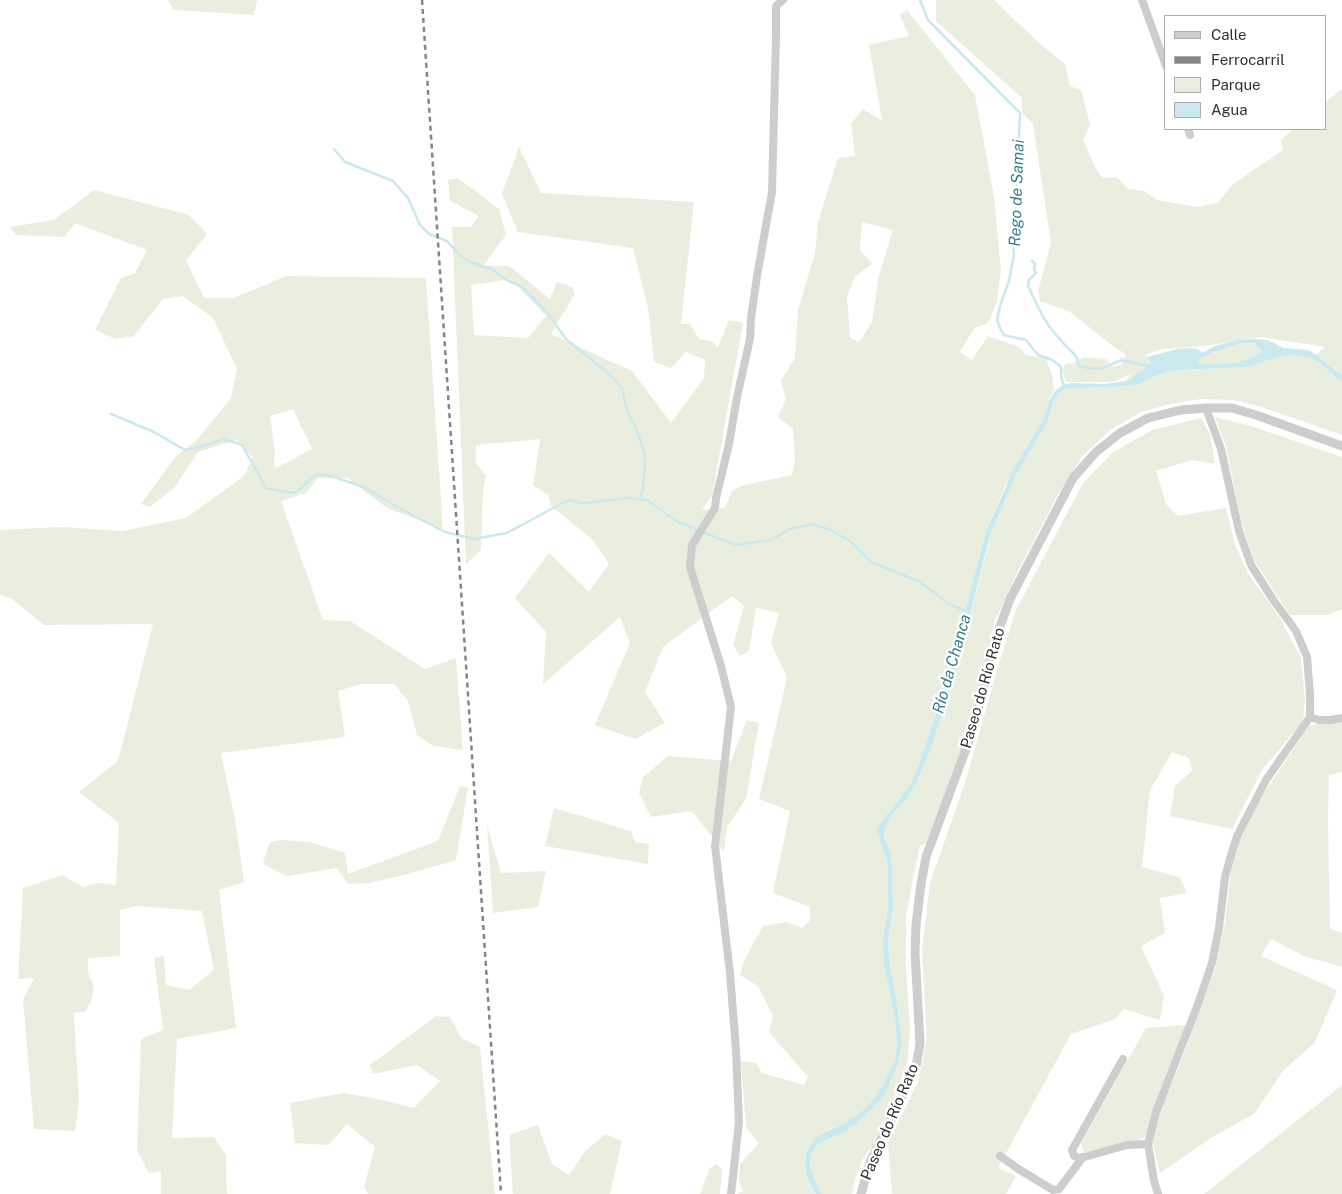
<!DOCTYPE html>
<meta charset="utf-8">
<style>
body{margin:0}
#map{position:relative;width:1342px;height:1194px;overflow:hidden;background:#fff;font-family:"Public Sans",sans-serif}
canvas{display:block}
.legend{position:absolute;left:1164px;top:15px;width:162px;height:115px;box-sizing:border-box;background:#fff;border:1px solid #acacac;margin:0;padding:6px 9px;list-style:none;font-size:15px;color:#303030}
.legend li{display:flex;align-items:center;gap:10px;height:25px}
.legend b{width:25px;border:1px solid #acacac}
</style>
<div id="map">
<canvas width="1342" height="1194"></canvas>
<ul class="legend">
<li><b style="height:6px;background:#cdcdcd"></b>Calle</li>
<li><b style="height:6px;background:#858585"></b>Ferrocarril</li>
<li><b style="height:14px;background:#eaeede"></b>Parque</li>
<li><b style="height:14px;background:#c9e9ef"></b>Agua</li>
</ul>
</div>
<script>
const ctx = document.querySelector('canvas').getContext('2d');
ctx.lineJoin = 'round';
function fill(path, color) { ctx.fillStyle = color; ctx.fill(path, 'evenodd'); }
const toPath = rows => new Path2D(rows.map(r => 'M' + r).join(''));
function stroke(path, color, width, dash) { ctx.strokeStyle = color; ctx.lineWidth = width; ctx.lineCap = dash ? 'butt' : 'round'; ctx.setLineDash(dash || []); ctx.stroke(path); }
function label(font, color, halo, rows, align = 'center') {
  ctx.font = font + ' "Public Sans",sans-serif'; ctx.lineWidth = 5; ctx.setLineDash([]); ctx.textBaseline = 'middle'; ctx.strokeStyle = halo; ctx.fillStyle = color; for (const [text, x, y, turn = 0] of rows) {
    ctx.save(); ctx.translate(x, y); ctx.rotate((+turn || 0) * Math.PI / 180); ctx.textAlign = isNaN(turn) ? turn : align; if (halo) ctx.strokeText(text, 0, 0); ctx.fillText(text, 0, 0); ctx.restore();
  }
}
fill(toPath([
 [168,0,257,0,254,15,173,10],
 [936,0,994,0,1039,43,1065,64,1070,86,1081,90,1090,124,1083,140,1095,167,1102,178,1117,177,1128,189,1144,191,1157,200,1197,207,1218,203,1233,184,1283,150,1281,139,1294,129,1326,129,1326,102,1342,89,1342,375,1316,355,1325,347,1261,337,1204,346,1163,349,1147,354,1146,356,1151,362,1149,368,1139,372,1131,379,1126,381,1130,375,1130,374,1113,382,1066,382,1062,370,1067,363,1073,364,1083,357,1106,359,1113,367,1123,364,1119,358,1126,357,1125,354,1109,343,1070,312,1040,301,1038,291,1051,243,1033,124,1022,113,1022,98,936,21],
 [907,10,975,95,994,197,1001,270,997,302,988,323,974,328,960,352,972,360,988,336,1019,347,1026,355,1046,359,1052,375,1054,390,1049,399,1050,399,1043,420,1010,475,986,531,944,690,919,764,910,785,880,823,882,847,887,860,888,872,888,910,883,938,883,948,884,966,895,1019,897,1041,895,1061,882,1087,872,1101,861,1112,844,1123,827,1130,813,1141,806,1151,805,1166,807,1177,816,1194,738,1194,743,1191,739,1181,740,1164,759,1143,746,1127,741,1061,756,1063,762,1073,804,1085,808,1077,769,1032,773,1016,758,986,740,975,744,961,763,926,787,922,803,928,810,920,810,907,773,893,790,811,759,799,787,678,771,643,779,613,756,608,749,651,740,656,733,645,744,606,732,596,663,647,645,692,665,723,635,739,595,725,630,643,620,617,543,684,546,632,515,598,549,553,589,592,609,564,592,539,551,506,548,494,533,486,540,439,476,445,476,463,486,476,483,491,481,550,466,564,452,227,471,227,479,216,450,201,448,180,458,178,499,209,506,235,483,266,509,266,550,299,557,282,572,287,575,294,551,334,632,371,671,423,704,378,705,360,686,352,671,368,654,362,648,308,633,248,518,232,502,194,519,147,541,193,694,202,681,324,690,324,699,339,713,342,718,348,729,320,743,323,712,496,702,510,725,508,732,491,740,486,792,475,795,461,793,429,778,417,786,399,781,381,795,358,798,310,815,253,818,222,838,158,855,156,851,124,863,109,882,121,869,45,909,36,900,15],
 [862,222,893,230,879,275,872,322,859,342,850,338,847,296,855,276,872,264,860,250],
 [511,279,546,316,528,338,474,335,471,285],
 [94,190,189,215,207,234,186,260,204,298,234,298,286,276,426,278,443,529,387,508,347,478,318,478,306,493,281,501,323,620,350,621,425,669,456,658,463,750,433,746,417,735,408,701,394,684,361,684,338,691,345,737,221,753,235,819,244,882,219,890,236,1028,177,1039,172,1138,214,1137,226,1155,227,1194,161,1194,161,1171,149,1173,137,1150,141,1039,163,1030,154,958,164,956,166,985,189,990,214,970,202,911,136,906,120,910,120,956,88,958,88,973,94,986,92,999,86,1011,74,1013,79,1102,75,1131,34,1129,23,1000,34,978,18,979,23,888,62,875,83,887,98,883,116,885,119,823,79,792,118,761,153,624,44,625,12,599,0,594,0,530,61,527,123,531,186,518,244,476,253,457,236,440,198,452,175,487,150,507,141,504,176,456,196,441,231,398,237,369,213,318,183,296,163,299,134,336,116,339,95,330,121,278,135,273,147,250,75,223,64,237,16,235,10,227,54,220],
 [293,409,312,449,274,469,275,453,270,416],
 [1243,343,1266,344,1273,348,1274,350,1267,354,1256,356,1235,363,1214,364,1197,363,1199,359,1213,352],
 [1295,355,1311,358,1319,363,1342,382,1342,435,1258,406,1233,400,1201,399,1170,404,1141,412,1110,430,1092,447,1081,458,1055,500,1017,573,995,621,965,742,926,844,920,846,913,878,906,916,906,969,910,1027,908,1060,887,1117,871,1148,862,1160,854,1183,852,1194,822,1194,814,1179,810,1166,812,1152,819,1143,845,1132,857,1123,881,1100,902,1045,898,1010,890,965,888,942,893,907,892,869,884,832,889,819,908,797,915,785,931,749,958,662,993,528,1016,475,1047,423,1054,401,1060,392,1065,389,1128,386,1137,385,1157,375,1167,372,1179,370,1248,367,1275,358],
 [1215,417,1251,426,1342,457,1342,609,1328,615,1290,615,1254,560,1242,525,1226,446],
 [1201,418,1210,434,1215,464,1192,460,1156,471,1166,504,1178,516,1226,508,1235,545,1249,575,1280,618,1301,658,1305,701,1303,721,1262,770,1232,829,1170,816,1175,786,1192,771,1189,758,1172,752,1150,790,1142,867,1179,877,1187,893,1160,898,1165,933,1141,946,1164,996,1160,1020,1124,1009,1115,1019,1071,1034,998,1168,1016,1176,1006,1194,892,1194,888,1143,918,1082,927,1039,922,950,930,883,965,783,997,670,1016,610,1083,483,1112,453,1152,430],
 [1342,719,1342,772,1329,775,1328,819,1330,929,1342,933,1342,967,1304,956,1271,939,1261,956,1337,990,1315,1042,1283,1071,1254,1114,1214,1136,1160,1173,1150,1133,1178,1069,1216,966,1225,923,1232,860,1248,817,1309,726],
 [747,720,759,723,746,799,727,827,724,852,692,811,651,817,639,793,643,777,668,756,731,761],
 [460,786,468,788,456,860,408,874,369,883,348,884,337,868,287,876,265,865,263,862,270,842,281,840,310,842,345,853,348,874,438,841],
 [554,808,631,831,635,842,649,844,648,864,545,846],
 [487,825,501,873,546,871,538,907,493,913],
 [436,1016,450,1017,461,1038,480,1047,495,1194,368,1194,364,1187,375,1147,347,1124,328,1145,295,1143,290,1103,344,1093,383,1100,414,1108,440,1081,417,1065,373,1074,370,1065],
 [1186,1025,1155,1104,1146,1136,1138,1141,1109,1146,1089,1153,1083,1151,1081,1143,1146,1028],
 [1342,1085,1342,1194,1204,1194,1275,1138],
 [538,1125,552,1164,569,1175,585,1151,606,1134,622,1141,610,1194,513,1194,509,1135],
 [717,1164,722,1170,720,1194,700,1194,710,1168]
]), '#eaeede');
fill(toPath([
 [1254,339,1267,340,1284,348,1307,350,1312,352,1342,375,1342,382,1319,363,1311,358,1295,355,1275,358,1248,367,1179,370,1167,372,1157,375,1137,385,1128,386,1065,389,1060,392,1054,401,1047,423,1016,475,993,528,988,544,958,662,931,749,915,785,908,797,889,819,884,832,885,840,891,854,892,869,893,907,888,942,890,965,898,1010,902,1045,897,1065,888,1088,881,1100,857,1123,845,1132,819,1143,812,1152,810,1166,814,1179,822,1194,816,1194,807,1177,805,1166,806,1152,813,1141,819,1135,844,1123,861,1112,872,1101,882,1087,895,1061,897,1041,895,1019,884,965,883,948,883,938,888,910,888,872,887,860,882,847,877,830,880,823,910,785,919,764,944,690,986,531,1006,487,1010,475,1043,420,1049,401,1055,391,1062,385,1071,383,1106,384,1126,381,1131,379,1139,372,1149,367,1151,362,1147,357,1177,349,1188,348,1198,349,1202,353,1215,346,1238,340],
 [1243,343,1255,343,1262,352,1256,356,1235,363,1214,364,1197,363,1199,359,1213,352]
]), '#c9e9ef');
stroke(toPath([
 [920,0,928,20,1020,113,1015,234,1013,244,1014,254,1009,281,1000,306,997,320,1000,328,1004,335,1026,340,1038,355,1052,360,1061,367,1061,376,1064,386],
 [334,149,345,162,393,181,408,198,420,225,429,234,447,241,460,256,470,262,491,269,507,280,522,287,546,311,566,339,609,374,622,388,627,410,637,431,645,454,644,481,641,499],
 [1032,261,1035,264,1034,269,1036,273,1029,280,1028,286,1042,315,1051,329,1065,345,1074,354,1077,358,1079,366,1092,369,1103,368,1119,361,1126,361,1151,367],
 [111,414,154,432,185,450,203,446,224,439,242,445,266,488,295,493,317,474,334,477,366,488,397,507,445,532,474,539,507,533,568,500,582,503,630,498,647,500,678,522,735,545,771,540,790,529,812,524,831,530,851,542,871,562,920,582,949,604,968,612]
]), '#c9e9ef', 2.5);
stroke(toPath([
 [1142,0,1166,66],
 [1188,129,1190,135],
 [1310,717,1319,720,1330,720,1342,718],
 [1123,1059,1072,1150,1074,1156,1081,1158,1127,1145,1148,1144],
 [1000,1156,1020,1170,1053,1190,1059,1189,1083,1157],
 [731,1194,739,1122,736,1050,730,973,715,846,731,707,721,666,690,567,692,545,715,508,716,498,729,444,737,397,750,339,751,318,757,276,772,192,776,36,776,6,783,0],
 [1158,1194,1154,1181,1148,1144,1156,1112,1198,1004,1212,963,1219,928,1225,877,1233,848,1238,834,1266,780,1310,717,1310,694,1307,657,1296,631,1274,601,1251,565,1239,531,1221,449,1206,408]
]), '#cdcdcd', 8);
stroke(toPath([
 [861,1194,870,1162,906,1089,916,1066,920,1044,915,952,916,925,921,884,926,857,973,730,995,640,1010,599,1073,478,1096,452,1120,433,1148,418,1181,410,1206,408,1232,408,1256,415,1342,446]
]), '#cdcdcd', 9);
stroke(toPath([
 [422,0,501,1194]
]), '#858585', 2.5, [5, 4]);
label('15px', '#303030', '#fff', [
 ["Paseo do Río Rato",983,688,-74],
 ["Paseo do Río Rato",890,1122,-67]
]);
label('italic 16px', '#347e8b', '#fff', [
 ["Rego de Samai",1017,193,-88],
 ["Río da Chanca",952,664,-74]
]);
</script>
